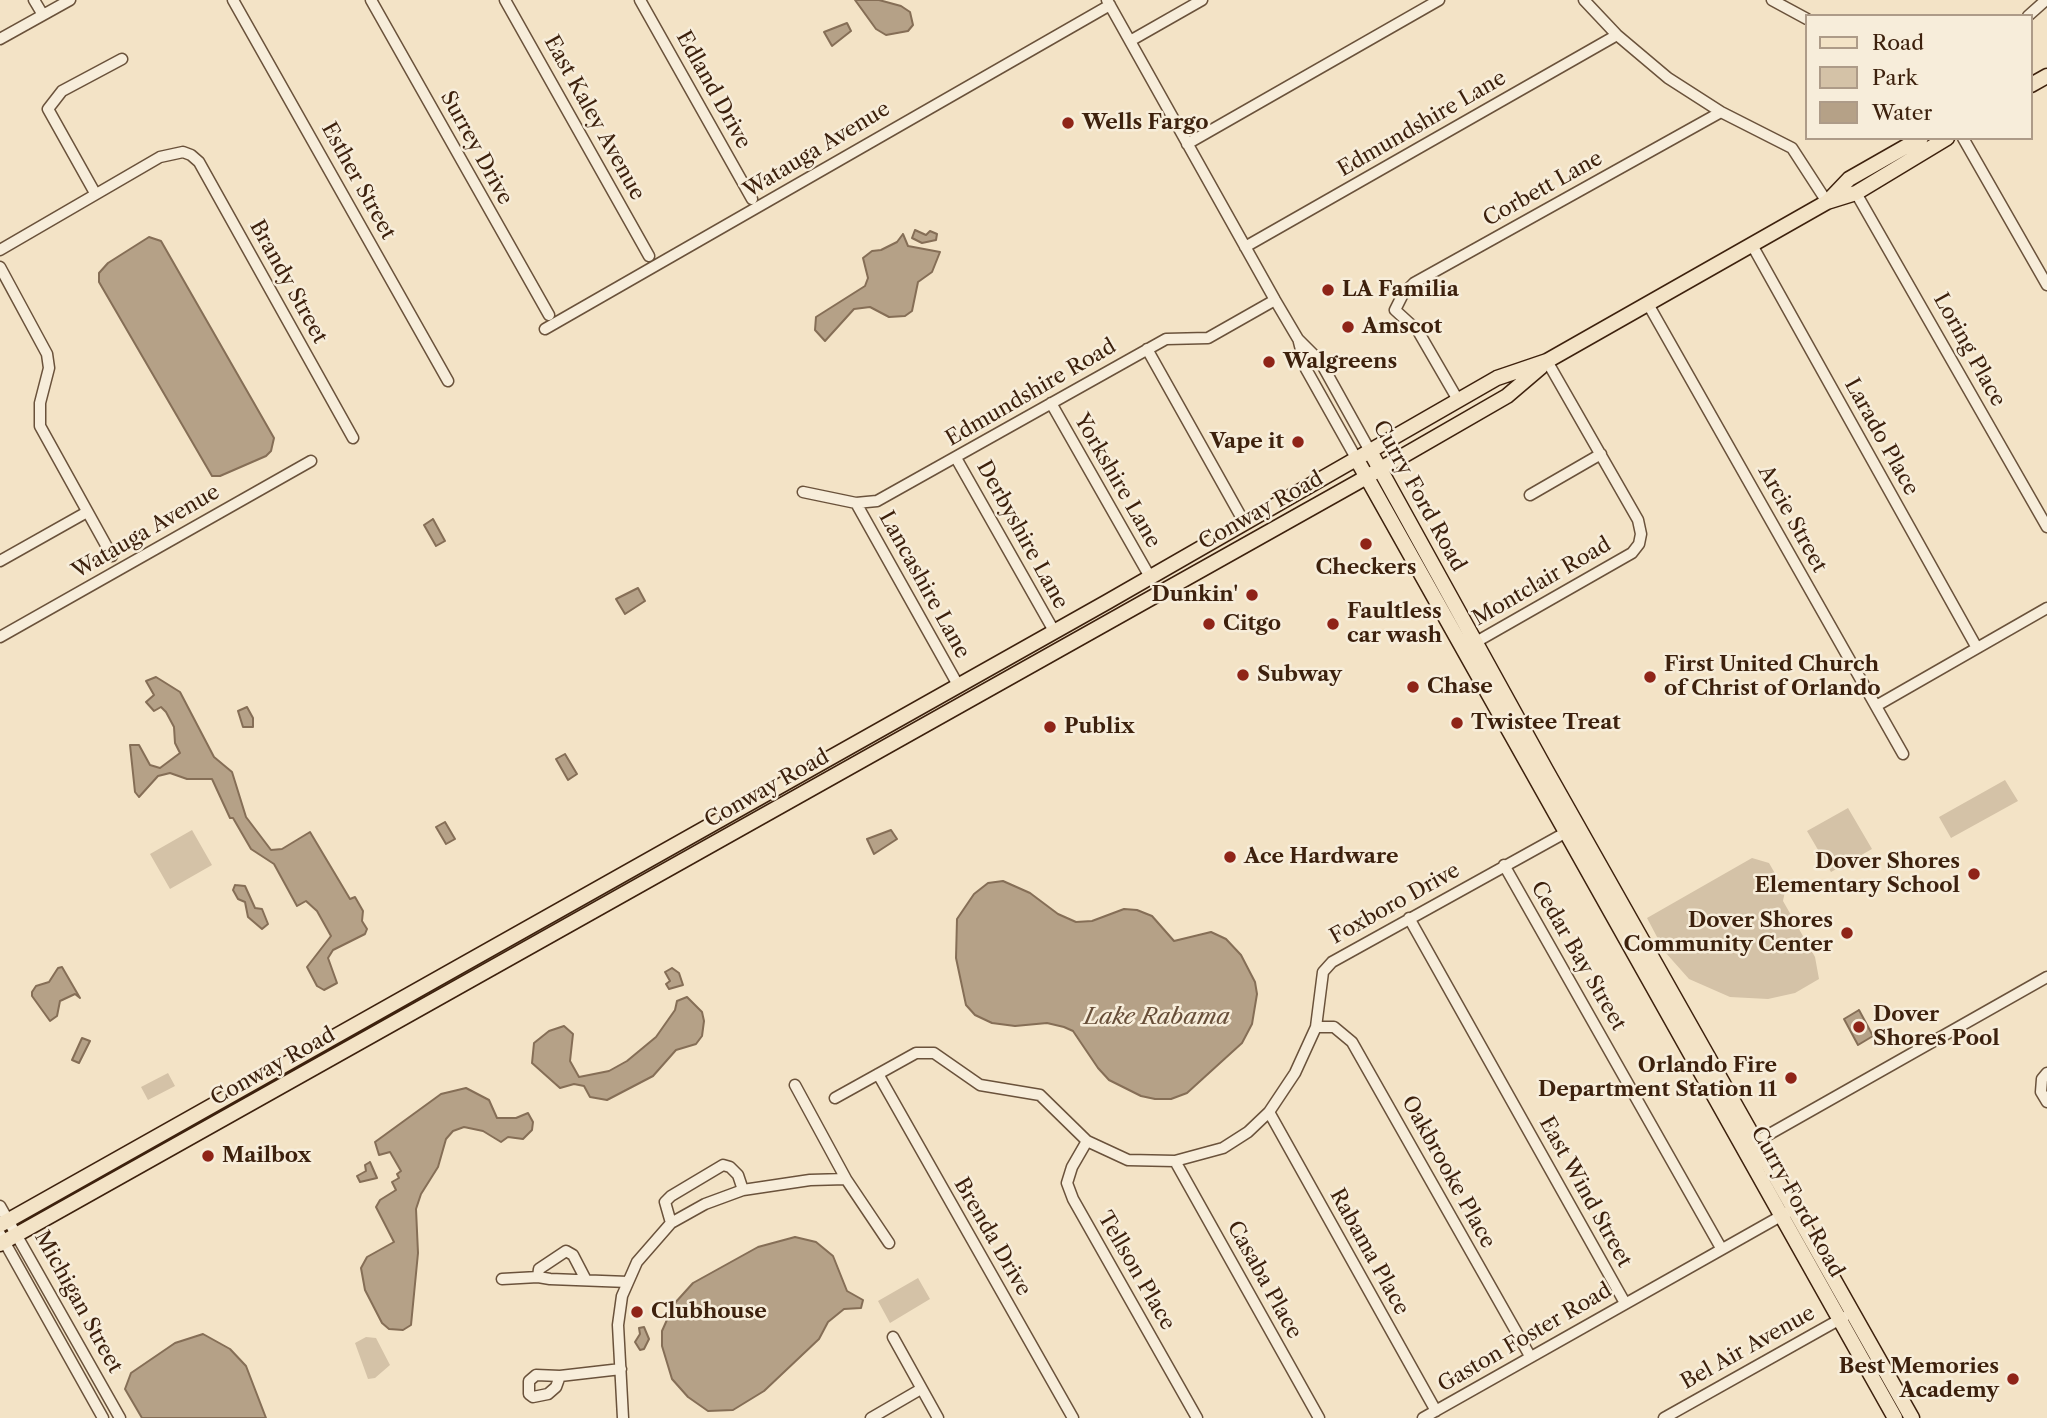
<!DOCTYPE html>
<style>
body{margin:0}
#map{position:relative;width:2047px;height:1418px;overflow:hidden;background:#f3e3c6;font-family:"Libre Caslon Text",serif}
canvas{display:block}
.legend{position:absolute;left:1805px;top:14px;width:228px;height:126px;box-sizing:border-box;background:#f7edda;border:2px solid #ad9b88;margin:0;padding:9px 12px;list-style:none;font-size:21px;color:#3d210d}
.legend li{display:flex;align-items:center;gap:14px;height:35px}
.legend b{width:35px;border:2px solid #ad9b88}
</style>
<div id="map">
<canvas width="2047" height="1418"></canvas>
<ul class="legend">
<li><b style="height:9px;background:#f3e3c6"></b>Road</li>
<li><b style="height:19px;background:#d4c2a7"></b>Park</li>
<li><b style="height:19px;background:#b5a187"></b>Water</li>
</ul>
</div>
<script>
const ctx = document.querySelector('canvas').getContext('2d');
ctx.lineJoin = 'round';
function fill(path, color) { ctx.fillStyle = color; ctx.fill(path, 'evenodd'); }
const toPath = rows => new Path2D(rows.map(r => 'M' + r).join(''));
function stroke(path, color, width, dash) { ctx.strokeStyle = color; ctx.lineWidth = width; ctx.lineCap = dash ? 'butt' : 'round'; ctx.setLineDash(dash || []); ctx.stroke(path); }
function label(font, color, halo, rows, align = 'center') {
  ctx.font = font + ' "Libre Caslon Text",serif'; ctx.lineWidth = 5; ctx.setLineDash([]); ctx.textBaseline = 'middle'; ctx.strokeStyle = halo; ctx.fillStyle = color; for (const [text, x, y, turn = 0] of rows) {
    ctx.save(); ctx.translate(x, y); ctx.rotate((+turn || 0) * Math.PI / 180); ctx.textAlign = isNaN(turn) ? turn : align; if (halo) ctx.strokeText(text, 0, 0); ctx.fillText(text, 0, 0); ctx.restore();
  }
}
fill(toPath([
 [2005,780,2018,801,1951,838,1939,817],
 [1848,808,1872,849,1831,872,1807,831],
 [192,830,212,865,170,889,150,854],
 [1752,858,1769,863,1785,891,1783,901,1815,957,1819,979,1795,993,1768,999,1730,997,1689,979,1665,952,1647,918],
 [168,1073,175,1086,148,1100,141,1087],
 [918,1278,930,1299,890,1323,878,1301],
 [366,1337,376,1338,390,1365,375,1378,368,1379,355,1343]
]), '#d4c2a7');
const water = toPath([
 [855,0,879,0,901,6,910,12,913,25,908,31,886,35,876,29,855,0],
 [847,23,851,31,832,46,824,32,847,23],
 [915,230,926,235,930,231,937,234,936,240,922,243,912,238,915,230],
 [903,234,908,246,940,252,932,272,918,282,912,311,905,316,889,317,870,307,854,309,825,341,815,330,816,317,865,286,868,278,863,258,872,251,881,250,897,242,903,234],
 [149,237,161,241,274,438,271,451,266,456,220,476,212,476,99,282,99,273,108,263,149,237],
 [433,519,445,541,436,546,424,525,433,519],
 [638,588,645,601,625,614,616,599,638,588],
 [156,677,180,692,214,757,232,772,246,817,271,850,282,849,310,832,350,899,355,897,363,911,362,921,367,929,365,934,333,950,328,958,337,983,324,990,317,986,307,967,331,936,317,911,306,901,297,906,274,864,251,849,233,818,230,818,212,779,187,779,170,773,158,776,139,797,135,792,130,745,139,745,150,765,160,768,180,753,175,743,174,727,166,712,161,707,154,711,146,702,154,695,146,681,156,677],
 [247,707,253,718,253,727,243,727,238,711,247,707],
 [565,754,577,774,568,780,556,759,565,754],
 [445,822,455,839,446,844,436,827,445,822],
 [891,830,897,839,874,854,867,839,891,830],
 [1003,881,1030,893,1058,914,1076,922,1092,921,1124,909,1137,910,1152,916,1174,941,1211,932,1226,939,1241,955,1255,982,1257,994,1252,1024,1242,1043,1187,1093,1171,1099,1155,1099,1141,1096,1109,1080,1098,1068,1073,1031,1064,1027,1047,1023,1015,1026,992,1023,975,1015,966,1005,956,958,957,919,974,894,988,883,1003,881],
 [235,885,245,886,255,908,262,909,268,924,262,929,248,917,245,902,238,899,233,890,235,885],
 [62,967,80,998,75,994,60,1001,57,1016,50,1021,32,996,32,992,36,986,49,982,58,968,62,967],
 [672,968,679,973,683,985,669,989,666,984,670,981,665,972,672,968],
 [687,997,702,1012,704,1021,702,1036,696,1044,676,1050,653,1076,607,1100,590,1097,584,1086,574,1084,560,1088,532,1063,534,1043,549,1031,564,1026,573,1034,570,1061,579,1077,609,1071,627,1061,656,1037,675,1010,677,1001,687,997],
 [1859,1010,1873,1036,1858,1045,1844,1019,1859,1010],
 [82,1038,90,1041,79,1063,72,1060,82,1038],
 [466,1088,489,1100,497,1118,516,1118,528,1113,533,1122,532,1130,523,1139,508,1137,501,1142,483,1131,464,1127,453,1131,446,1139,438,1167,421,1194,416,1209,418,1253,411,1325,403,1330,389,1329,382,1323,365,1290,361,1268,367,1257,394,1242,376,1207,380,1200,396,1190,392,1182,399,1178,397,1174,401,1171,390,1152,379,1155,375,1142,441,1094,466,1088],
 [370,1162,377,1178,360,1182,357,1176,366,1171,365,1165,370,1162],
 [795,1237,816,1242,833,1256,847,1291,863,1300,861,1308,844,1309,828,1322,819,1339,764,1391,733,1410,708,1411,688,1397,672,1379,662,1346,662,1331,674,1304,693,1283,758,1247,795,1237],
 [644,1327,649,1339,644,1349,640,1350,635,1342,640,1334,639,1328,644,1327],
 [203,1334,230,1349,246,1366,266,1418,142,1418,125,1389,131,1373,175,1343,203,1334]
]);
fill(water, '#b5a187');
stroke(water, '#856e56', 2);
const minor = toPath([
 [34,0,43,15],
 [233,0,448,381],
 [371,0,549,315],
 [505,0,649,256],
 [640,0,752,199],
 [1107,0,1275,300,1298,339,1320,361,1370,451],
 [1584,0,1617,35,1668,78,1721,112,1792,148,1827,202],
 [1772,0,1807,19],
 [2028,16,2046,0],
 [0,39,70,0],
 [1130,41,1202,0],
 [1963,138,2047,285],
 [1187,144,1439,0],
 [95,193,48,109,62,91,122,59],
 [1856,193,2047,527],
 [1752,245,1977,648],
 [1245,247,1617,35],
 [0,250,160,157,183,152,191,155,199,162,353,438],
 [0,267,47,354,49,368,40,403,40,426,112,556],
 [1648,304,1903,754],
 [545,329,1110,5],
 [1299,342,1306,369,1356,458],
 [1147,349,1244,522],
 [1458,400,1418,331,1395,310,1403,294,1414,283,1721,112],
 [1051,403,1150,577],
 [956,458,1054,631],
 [803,492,856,503,877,501,1166,339,1208,338,1275,300],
 [1530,495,1601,454],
 [856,503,958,685],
 [0,561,87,512],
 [0,637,311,461],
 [1469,646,1632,553,1639,544,1641,534,1638,520,1547,361],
 [1876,706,2047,608],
 [1504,865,1721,1248],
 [1409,918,1625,1303],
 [1316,1027,1334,1027,1352,1042,1530,1356],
 [2047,1073,2042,1079,2041,1092,2047,1102],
 [878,1074,1073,1418],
 [795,1085,846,1179],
 [835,1098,916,1053,934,1053,980,1085,1040,1095,1087,1141,1128,1160,1175,1161,1223,1148,1248,1132,1269,1112,1295,1073,1316,1027,1323,972,1332,962,1572,829],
 [1269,1112,1436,1411],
 [1087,1141,1072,1167,1067,1183,1073,1199,1197,1418],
 [1752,1144,2047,977],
 [1175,1161,1319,1418],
 [0,1206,120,1418],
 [671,1223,665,1202,671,1196,723,1165,730,1167,738,1175,743,1190],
 [0,1234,103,1418],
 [502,1279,538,1277],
 [586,1280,573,1255,566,1251,539,1269,538,1277,550,1279,628,1282],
 [893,1337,938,1418],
 [560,1376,556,1387,548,1394,533,1397,529,1394,529,1381,536,1375,560,1376,621,1369],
 [623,1418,618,1325,622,1296,637,1262,671,1223,705,1204,743,1190,810,1180,846,1179,889,1243],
 [871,1418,921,1389],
 [1423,1418,1788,1212],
 [1664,1418,1844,1317]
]);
const major = toPath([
 [2031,85,2047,76],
 [1828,201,1849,179,1921,138],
 [1370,451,1546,770,1912,1418],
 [1356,458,1895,1418],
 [0,1225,1107,602,1497,378,1547,361,1827,202,1856,193,1947,138],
 [0,1244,1356,483,1507,396,1541,367]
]);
stroke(minor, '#6a523b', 13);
stroke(major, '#3d210d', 17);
stroke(minor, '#f7edda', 10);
stroke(major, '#f3e3c6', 14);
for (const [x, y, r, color] of [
 [1068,123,7,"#8f2418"],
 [1328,290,7,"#8f2418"],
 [1348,327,7,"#8f2418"],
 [1269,362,7,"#8f2418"],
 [1298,442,7,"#8f2418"],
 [1366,544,7,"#8f2418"],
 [1252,595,7,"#8f2418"],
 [1209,624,7,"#8f2418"],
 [1333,624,7,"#8f2418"],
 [1243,675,7,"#8f2418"],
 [1650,677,7,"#8f2418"],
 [1413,687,7,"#8f2418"],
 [1457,723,7,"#8f2418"],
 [1050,727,7,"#8f2418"],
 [1230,857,7,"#8f2418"],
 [1974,874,7,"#8f2418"],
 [1847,933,7,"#8f2418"],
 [1859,1027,7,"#8f2418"],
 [1791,1078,7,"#8f2418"],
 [208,1156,7,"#8f2418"],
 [637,1312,7,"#8f2418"],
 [2013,1379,7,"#8f2418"]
]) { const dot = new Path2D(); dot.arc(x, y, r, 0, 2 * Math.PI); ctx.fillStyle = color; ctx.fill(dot); stroke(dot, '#f7edda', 2.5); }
label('21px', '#3d210d', '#f7edda', [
 ["Edland Drive",713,90,61],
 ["East Kaley Avenue",594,118,61],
 ["Edmundshire Lane",1422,124,-30],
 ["Surrey Drive",476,148,61],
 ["Watauga Avenue",817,150,-31],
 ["Esther Street",358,181,61],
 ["Corbett Lane",1543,189,-29],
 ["Brandy Street",288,282,61],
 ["Loring Place",1969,350,61],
 ["Edmundshire Road",1031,393,-30],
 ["Larado Place",1881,437,61],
 ["Yorkshire Lane",1117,481,60],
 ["Curry Ford Road",1419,496,61],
 ["Conway Road",1261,511,-29],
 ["Arcie Street",1792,519,61],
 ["Watauga Avenue",146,532,-30],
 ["Derbyshire Lane",1022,535,61],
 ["Montclair Road",1542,582,-30],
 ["Lancashire Lane",924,585,61],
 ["Conway Road",767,789,-29],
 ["Foxboro Drive",1395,904,-29],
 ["Cedar Bay Street",1578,956,60],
 ["Conway Road",273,1067,-29],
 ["Oakbrooke Place",1448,1172,61],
 ["East Wind Street",1585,1192,61],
 ["Curry Ford Road",1797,1202,61],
 ["Brenda Drive",992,1237,60],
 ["Rabama Place",1369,1252,61],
 ["Tellson Place",1136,1271,60],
 ["Casaba Place",1264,1280,61],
 ["Michigan Street",78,1302,61],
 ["Gaston Foster Road",1525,1338,-30],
 ["Bel Air Avenue",1748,1348,-29]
]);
label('bold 21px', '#3d210d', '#f7edda', [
 ["Wells Fargo",1082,123],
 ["LA Familia",1342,290],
 ["Amscot",1362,327],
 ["Walgreens",1283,362],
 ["Vape it",1284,442,"right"],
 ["Checkers",1366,568,"center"],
 ["Dunkin'",1238,595,"right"],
 ["Faultless",1347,612],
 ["car wash",1347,636],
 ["Citgo",1223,624],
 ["First United Church",1664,665],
 ["of Christ of Orlando",1664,689],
 ["Subway",1257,675],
 ["Chase",1427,687],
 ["Twistee Treat",1471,723],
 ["Publix",1064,727],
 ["Ace Hardware",1244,857],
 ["Dover Shores",1960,862,"right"],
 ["Elementary School",1960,886,"right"],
 ["Dover Shores",1833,921,"right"],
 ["Community Center",1833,945,"right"],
 ["Dover",1873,1015],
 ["Shores Pool",1873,1039],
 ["Orlando Fire",1777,1066,"right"],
 ["Department Station 11",1777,1090,"right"],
 ["Mailbox",222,1156],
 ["Clubhouse",651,1312],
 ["Best Memories",1999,1367,"right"],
 ["Academy",1999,1391,"right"]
], 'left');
label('italic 23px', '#674e38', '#f7edda', [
 ["Lake Rabama",1157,1017]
]);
</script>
